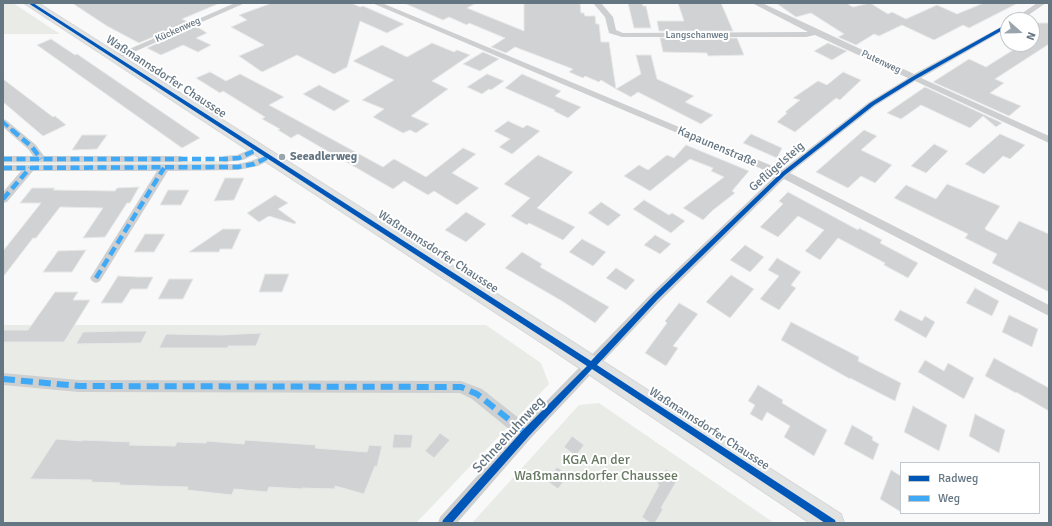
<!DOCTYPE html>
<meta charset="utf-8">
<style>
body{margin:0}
#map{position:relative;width:1052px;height:526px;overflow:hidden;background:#f9f9f9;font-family:Signika,sans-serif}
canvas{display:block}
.frame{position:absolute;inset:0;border:4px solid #657683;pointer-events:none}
.legend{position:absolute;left:900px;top:462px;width:140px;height:52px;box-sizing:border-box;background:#fff;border:1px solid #c1c8cd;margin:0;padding:5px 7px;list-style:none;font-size:12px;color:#657683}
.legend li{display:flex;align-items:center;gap:8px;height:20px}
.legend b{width:20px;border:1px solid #c1c8cd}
.north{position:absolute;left:1000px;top:12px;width:40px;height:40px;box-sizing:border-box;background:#fff;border:1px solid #c1c8cd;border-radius:50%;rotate:110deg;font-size:11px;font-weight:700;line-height:16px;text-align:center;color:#657683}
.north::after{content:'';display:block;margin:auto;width:14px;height:18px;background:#99a4ac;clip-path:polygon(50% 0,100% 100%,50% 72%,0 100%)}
</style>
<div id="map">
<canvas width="1052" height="526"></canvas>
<div class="frame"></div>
<ul class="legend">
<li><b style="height:5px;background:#0057b8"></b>Radweg</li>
<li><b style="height:5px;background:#3fa9f5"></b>Weg</li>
</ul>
<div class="north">N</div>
</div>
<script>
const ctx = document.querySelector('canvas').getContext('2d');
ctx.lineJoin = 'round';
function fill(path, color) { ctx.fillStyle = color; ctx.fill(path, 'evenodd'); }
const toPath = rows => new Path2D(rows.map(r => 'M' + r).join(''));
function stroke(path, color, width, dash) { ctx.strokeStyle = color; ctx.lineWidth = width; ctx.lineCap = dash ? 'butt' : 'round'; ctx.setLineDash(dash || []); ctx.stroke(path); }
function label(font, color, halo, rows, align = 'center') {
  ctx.font = font + ' Signika,sans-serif'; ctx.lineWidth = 4; ctx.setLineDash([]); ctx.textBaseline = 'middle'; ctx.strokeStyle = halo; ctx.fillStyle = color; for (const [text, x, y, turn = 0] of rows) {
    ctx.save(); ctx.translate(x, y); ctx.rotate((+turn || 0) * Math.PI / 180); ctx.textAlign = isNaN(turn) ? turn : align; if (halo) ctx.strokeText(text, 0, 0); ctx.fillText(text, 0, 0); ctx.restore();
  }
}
fill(toPath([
 [3,3,13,3,60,34,3,34],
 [3,161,229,161,228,164,3,164],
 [3,325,486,325,541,363,549,384,416,523,3,523],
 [599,403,774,523,472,523,579,405]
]), '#e8ebe6');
const building = toPath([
 [72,3,220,3,182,19,188,22,139,43,107,26,72,3],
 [272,3,351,3,360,7,363,6,404,24,387,33,360,21,347,67,334,74,297,55,262,72,239,56,264,45,231,27,247,20,239,15,272,3],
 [404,3,476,3,467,8,524,31,524,3,580,3,581,13,584,13,585,16,595,16,596,24,599,24,601,42,609,42,616,89,601,80,599,82,585,76,583,78,569,72,573,69,515,47,506,53,491,47,505,38,469,23,467,25,449,17,443,20,404,3],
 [628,3,642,3,643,6,646,6,651,28,634,28,628,3],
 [678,3,721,3,733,31,659,31,657,21,684,21,678,3],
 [776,3,846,3,853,7,870,3,888,14,892,12,906,19,937,5,957,14,984,3,1018,3,969,28,963,25,934,40,902,25,879,36,874,34,856,45,838,37,844,34,811,13,796,17,776,3],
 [1032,23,1049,23,1049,44,995,79,1004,83,990,93,1021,106,1009,116,933,82,969,59,986,67,1021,45,1032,45,1032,23],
 [196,26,207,33,196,38,211,45,198,52,183,45,161,55,147,48,196,26],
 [660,38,737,38,744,55,708,56,707,53,663,52,660,38],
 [51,39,75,55,77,54,200,138,182,148,37,45,51,39],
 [432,43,454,52,457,50,470,55,432,81,448,89,411,116,429,124,416,133,410,130,403,133,373,117,384,109,362,100,394,80,353,61,382,45,407,57,432,43],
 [828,43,847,51,832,60,814,51,828,43],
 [483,52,499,59,480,71,463,64,483,52],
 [636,55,651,55,657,79,694,96,685,102,713,115,701,124,638,92,631,97,616,89,641,74,636,55],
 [210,72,226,81,240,74,284,97,269,105,383,167,394,159,426,177,463,148,476,154,452,173,479,188,457,205,434,191,428,195,404,181,393,189,298,134,291,138,278,130,280,129,262,119,265,117,223,91,220,93,196,78,210,72],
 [843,72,861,80,840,100,836,98,795,132,777,122,787,113,785,112,800,100,793,98,818,81,827,85,843,72],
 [487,74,504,81,491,90,489,89,482,94,467,87,487,74],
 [522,74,561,91,555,96,581,107,568,118,554,111,555,110,505,88,522,74],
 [3,79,53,117,55,116,66,125,43,136,3,102,3,79],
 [319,85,350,101,334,111,303,94,319,85],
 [925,87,1002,123,996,127,983,116,970,128,921,105,901,119,887,113,925,87],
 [508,121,523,128,527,125,540,131,512,154,499,147,510,139,494,131,508,121],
 [864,130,877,136,861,150,892,165,875,183,861,176,848,188,816,172,864,130],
 [751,134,782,148,777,158,743,143,751,134],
 [1000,134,1025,145,1010,159,1003,156,984,174,965,164,1000,134],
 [82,135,107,135,97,149,72,150,82,135],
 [934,144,948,151,926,173,911,166,934,144],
 [686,145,749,171,732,191,735,193,713,210,703,220,683,208,724,177,711,171,713,168,690,159,650,191,624,176,639,165,648,170,667,155,674,158,686,145],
 [538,155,573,172,537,208,575,227,563,240,529,223,527,225,511,216,530,198,504,184,538,155],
 [225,178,244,178,234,200,214,201,225,178],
 [947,184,1000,206,985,228,986,230,1007,240,1019,221,1049,234,1049,292,992,263,997,254,965,238,968,234,894,198,906,185,936,199,947,184],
 [139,187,130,203,127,203,105,237,83,238,103,208,60,207,36,238,33,238,3,277,3,251,41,203,20,203,32,188,55,188,53,190,115,191,117,188,139,187],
 [168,190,189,190,181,205,160,205,168,190],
 [788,192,858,230,859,228,882,240,880,243,918,263,908,278,884,265,885,263,838,238,820,260,805,251,824,230,798,216,778,237,760,227,783,204,779,201,788,192],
 [275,195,288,203,278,209,296,222,295,224,269,216,259,222,247,213,275,195],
 [644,200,669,215,672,213,685,221,671,233,633,209,644,200],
 [601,202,621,215,608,226,588,213,601,202],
 [466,212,486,224,466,242,445,230,466,212],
 [223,229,241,229,232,249,220,249,219,252,189,252,223,229],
 [145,234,165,234,154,252,134,252,145,234],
 [655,235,671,244,660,254,644,245,655,235],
 [582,239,606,252,593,266,569,252,582,239],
 [745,245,764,257,750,272,730,260,745,245],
 [86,250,72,272,43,272,58,251,86,250],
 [522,252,542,264,540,267,609,307,595,323,562,301,505,268,522,252],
 [777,258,801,272,791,285,796,288,779,310,760,299,779,276,768,270,777,258],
 [616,268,635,280,626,290,606,278,616,268],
 [265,274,289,274,282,292,259,292,265,274],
 [731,275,754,289,730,318,706,302,731,275],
 [118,276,138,277,153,277,147,289,131,289,122,303,101,303,118,276],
 [169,279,193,279,183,299,158,299,169,279],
 [975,288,999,301,992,316,966,303,975,288],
 [55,292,78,292,73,300,90,300,64,342,3,342,3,330,28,330,55,292],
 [679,303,698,314,673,346,678,348,666,366,645,353,667,323,665,321,679,303],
 [900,310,922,321,925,316,935,322,926,338,894,320,900,310],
 [1009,315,1038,329,1032,347,1002,332,1009,315],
 [791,322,859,357,858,361,901,383,895,401,850,378,850,379,781,340,791,322],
 [122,331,147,331,141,343,76,344,83,332,122,331],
 [261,333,256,346,228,346,228,348,159,348,166,334,221,335,261,333],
 [994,358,1049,388,1049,411,1016,392,1016,393,985,376,994,358],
 [925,360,944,371,948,363,974,378,964,399,918,372,925,360],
 [758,385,783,400,782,403,827,430,814,456,784,437,790,426,767,412,762,421,750,414,755,405,748,401,758,385],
 [913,406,947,425,939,451,904,432,913,406],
 [975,414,1005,430,999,453,969,436,975,414],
 [852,425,873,437,872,440,879,444,873,460,844,444,852,425],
 [440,433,450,440,434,458,425,451,440,433],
 [394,434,413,435,411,448,392,448,394,434],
 [572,436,584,445,576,456,564,447,572,436],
 [56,439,82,441,83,440,131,442,129,445,175,446,177,442,206,443,207,441,244,444,245,440,316,445,315,448,367,452,369,445,382,446,377,467,375,466,364,494,335,486,335,489,302,488,302,489,269,487,267,492,234,489,232,495,187,490,188,487,119,485,120,483,91,482,92,480,30,479,56,439],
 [557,467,568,475,558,489,547,481,557,467],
 [666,469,679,477,661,508,663,509,655,523,650,523,642,517,659,485,657,484,666,469],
 [891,470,901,476,901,512,880,499,891,470]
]);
fill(building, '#d0d2d3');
stroke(building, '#e8e8e8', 1);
const secondary = toPath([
 [24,3,38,3,565,337,841,514,844,523,810,523,551,349,24,3]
]);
stroke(secondary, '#d5d6d7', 2);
fill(toPath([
 [235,3,245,3,118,59,115,60,111,57,235,3],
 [372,3,382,3,782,170,869,102,908,78,815,35,806,37,622,37,609,33,605,17,593,3,601,3,613,17,616,30,623,33,808,32,752,3,762,3,914,74,1008,23,1008,28,921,78,1049,136,1049,143,915,81,875,106,790,173,1049,305,1049,316,784,179,660,301,531,438,457,523,438,523,440,517,515,434,472,399,460,393,79,392,3,385,3,373,79,380,461,381,482,389,525,423,652,293,776,175,372,3],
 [1037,3,1046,3,1021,20,1012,20,1037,3],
 [3,119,6,120,36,145,44,156,181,156,186,159,181,162,3,162,3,156,33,156,28,149,3,127,3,119],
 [256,147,261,150,260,152,243,160,224,162,219,159,224,156,237,155,256,147],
 [268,154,273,157,272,159,258,166,238,170,168,171,100,281,96,283,92,281,90,278,92,275,157,171,33,171,7,202,3,203,3,192,21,171,3,171,3,165,238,164,251,161,268,154]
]), '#cecfd0');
fill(secondary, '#e1e2e2');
stroke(toPath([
 [3,122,13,131]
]), '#3fa9f5', 3.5, [7, 3.5]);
stroke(toPath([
 [12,130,32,147,41,159],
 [3,159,226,159,239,158,256,150],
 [3,168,238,167,254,164,268,157],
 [3,199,30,168],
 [96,278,164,168]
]), '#3fa9f5', 4.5, [9, 4.5]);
stroke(toPath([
 [3,379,79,386,461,387,477,394,526,433]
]), '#3fa9f5', 6, [12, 6]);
fill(toPath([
 [28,3,33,3,591,361,654,295,781,173,870,103,912,77,1007,24,1008,24,1008,27,916,79,874,105,785,175,658,299,597,365,835,520,836,523,825,523,592,369,529,436,452,523,442,523,443,520,523,430,587,366,28,3]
]), '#0057b8');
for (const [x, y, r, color] of [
 [282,157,4,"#99a4ac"]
]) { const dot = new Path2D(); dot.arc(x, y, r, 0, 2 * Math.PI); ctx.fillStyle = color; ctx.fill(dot); stroke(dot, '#fff', 1.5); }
label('10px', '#657683', '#fff', [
 ["Kückenweg",178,30,-24],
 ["Langschanweg",697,35],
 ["Putenweg",881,62,25]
]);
label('12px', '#657683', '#fff', [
 ["Waßmannsdorfer Chaussee",166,77,33],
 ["Kapaunenstraße",717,147,23],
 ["Geflügelsteig",777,167,-41],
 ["Waßmannsdorfer Chaussee",438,252,33],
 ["Waßmannsdorfer Chaussee",709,429,33]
]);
label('bold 12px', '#657683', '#fff', [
 ["Seeadlerweg",290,157]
], 'left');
label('14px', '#657683', '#fff', [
 ["Schneehuhnweg",509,435,-47]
]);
label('14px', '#687a64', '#fff', [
 ["KGA An der",596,460],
 ["Waßmannsdorfer Chaussee",596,476]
]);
</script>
